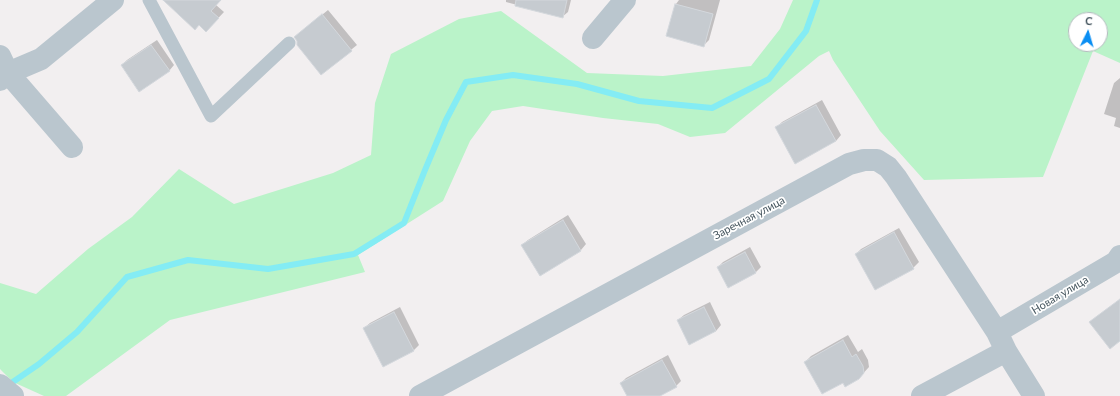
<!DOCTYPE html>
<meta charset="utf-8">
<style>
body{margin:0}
#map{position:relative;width:1120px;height:396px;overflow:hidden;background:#f2eff0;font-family:Lato,sans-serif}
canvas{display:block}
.north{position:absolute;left:1068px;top:12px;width:40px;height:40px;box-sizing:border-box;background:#fff;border:1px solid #b5bbbf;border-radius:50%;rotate:5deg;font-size:11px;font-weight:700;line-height:16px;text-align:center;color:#46565f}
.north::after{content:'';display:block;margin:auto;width:14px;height:18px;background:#098ef3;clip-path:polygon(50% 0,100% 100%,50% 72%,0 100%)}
</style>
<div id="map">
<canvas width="1120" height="396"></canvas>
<div class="north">С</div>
</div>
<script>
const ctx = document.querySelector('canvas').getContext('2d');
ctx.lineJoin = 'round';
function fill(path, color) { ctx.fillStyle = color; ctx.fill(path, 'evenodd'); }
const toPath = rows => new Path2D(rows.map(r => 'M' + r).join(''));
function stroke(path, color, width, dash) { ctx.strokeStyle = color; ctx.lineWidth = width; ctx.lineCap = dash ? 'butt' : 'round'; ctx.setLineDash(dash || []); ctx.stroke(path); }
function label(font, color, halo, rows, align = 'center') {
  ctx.font = font + ' Lato,sans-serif'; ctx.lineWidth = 3.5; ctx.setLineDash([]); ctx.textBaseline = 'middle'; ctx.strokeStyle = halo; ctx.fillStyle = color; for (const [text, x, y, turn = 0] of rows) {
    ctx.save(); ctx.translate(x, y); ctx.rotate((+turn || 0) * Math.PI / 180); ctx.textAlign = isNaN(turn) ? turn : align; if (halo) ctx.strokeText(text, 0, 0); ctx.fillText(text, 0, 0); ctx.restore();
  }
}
fill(toPath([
 [793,0,1120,0,1120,63,1093,51,1043,177,924,180,880,131,833,60,829,51,819,56,725,133,690,137,658,124,603,118,523,106,492,111,470,141,443,201,358,255,365,272,170,320,66,396,44,396,13,382,0,369,0,283,36,294,88,249,132,217,179,169,234,204,333,173,371,155,375,103,391,54,459,19,501,11,587,73,663,76,751,66,780,29],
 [1076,20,1100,20,1100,44,1076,44]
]), '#baf3c9');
fill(toPath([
 [167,0,220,0,216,5,224,12,206,31,199,24],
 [506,0,571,0,568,12,562,17,506,2],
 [679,0,720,0,709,40,703,46,667,35,676,4],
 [328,10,357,45,321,74,301,32],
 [157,40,174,65,169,71,122,65,127,60],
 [1120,78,1120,128,1114,126,1116,118,1104,114,1114,83],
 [822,100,841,135,836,141,796,162,776,128,782,122],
 [568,215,586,244,581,250,540,274,522,245,528,240],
 [899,228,919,262,913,268,875,289,856,254,861,249],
 [750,247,761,267,755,273,718,267,723,262],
 [710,302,721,325,716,331,690,343,678,320,684,315],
 [400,307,419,345,413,351,364,328,370,323],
 [848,335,858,352,862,349,868,360,869,367,859,378,805,362,811,356],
 [668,355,681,381,676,386,658,396,628,396,621,383,626,378]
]), '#0003');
stroke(toPath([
 [7,386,39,364,77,332,127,277,188,260,268,269,354,254,404,223,425,170,446,120,466,82,513,75,577,84,639,101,712,108,769,79,806,31,817,0]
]), '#84ecf4', 6);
const building = toPath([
 [163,0,221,0,211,11,219,18,206,32,199,25,195,30,163,0],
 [516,0,567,0,563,18,515,6,516,0],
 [675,4,713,14,704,47,666,36,675,4],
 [322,14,352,51,321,75,297,45,297,41,294,37,322,14],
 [151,45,170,71,139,92,121,65,151,45],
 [816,105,836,141,795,164,775,127,816,105],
 [563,220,581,251,540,276,521,245,563,220],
 [894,232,914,269,875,290,855,254,894,232],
 [745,252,756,273,728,288,717,267,745,252],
 [1120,299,1120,341,1110,349,1089,322,1120,299],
 [704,307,716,331,689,345,677,320,704,307],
 [394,312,414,351,383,367,363,328,394,312],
 [843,340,852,357,856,354,863,366,864,373,859,379,845,387,843,383,822,394,804,362,843,340],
 [662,360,677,387,660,396,627,396,620,383,662,360]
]);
fill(building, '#c6cbd0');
stroke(building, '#d3d7dc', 1);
stroke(toPath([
 [149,0,211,116,289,43]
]), '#bac6ce', 13);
stroke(toPath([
 [593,38,625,0],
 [0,56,8,73,72,147],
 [0,80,8,73,41,59,113,0],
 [997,332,1116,262,1120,256],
 [0,385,13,396],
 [420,396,849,164,864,160,877,160,888,167,896,177,997,332,1006,351,1034,396],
 [922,396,1006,351]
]), '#bac6ce', 22);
label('11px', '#46565f', '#fff', [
 ["Заречная улица",749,218,-28],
 ["Новая улица",1060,295,-31]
]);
</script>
